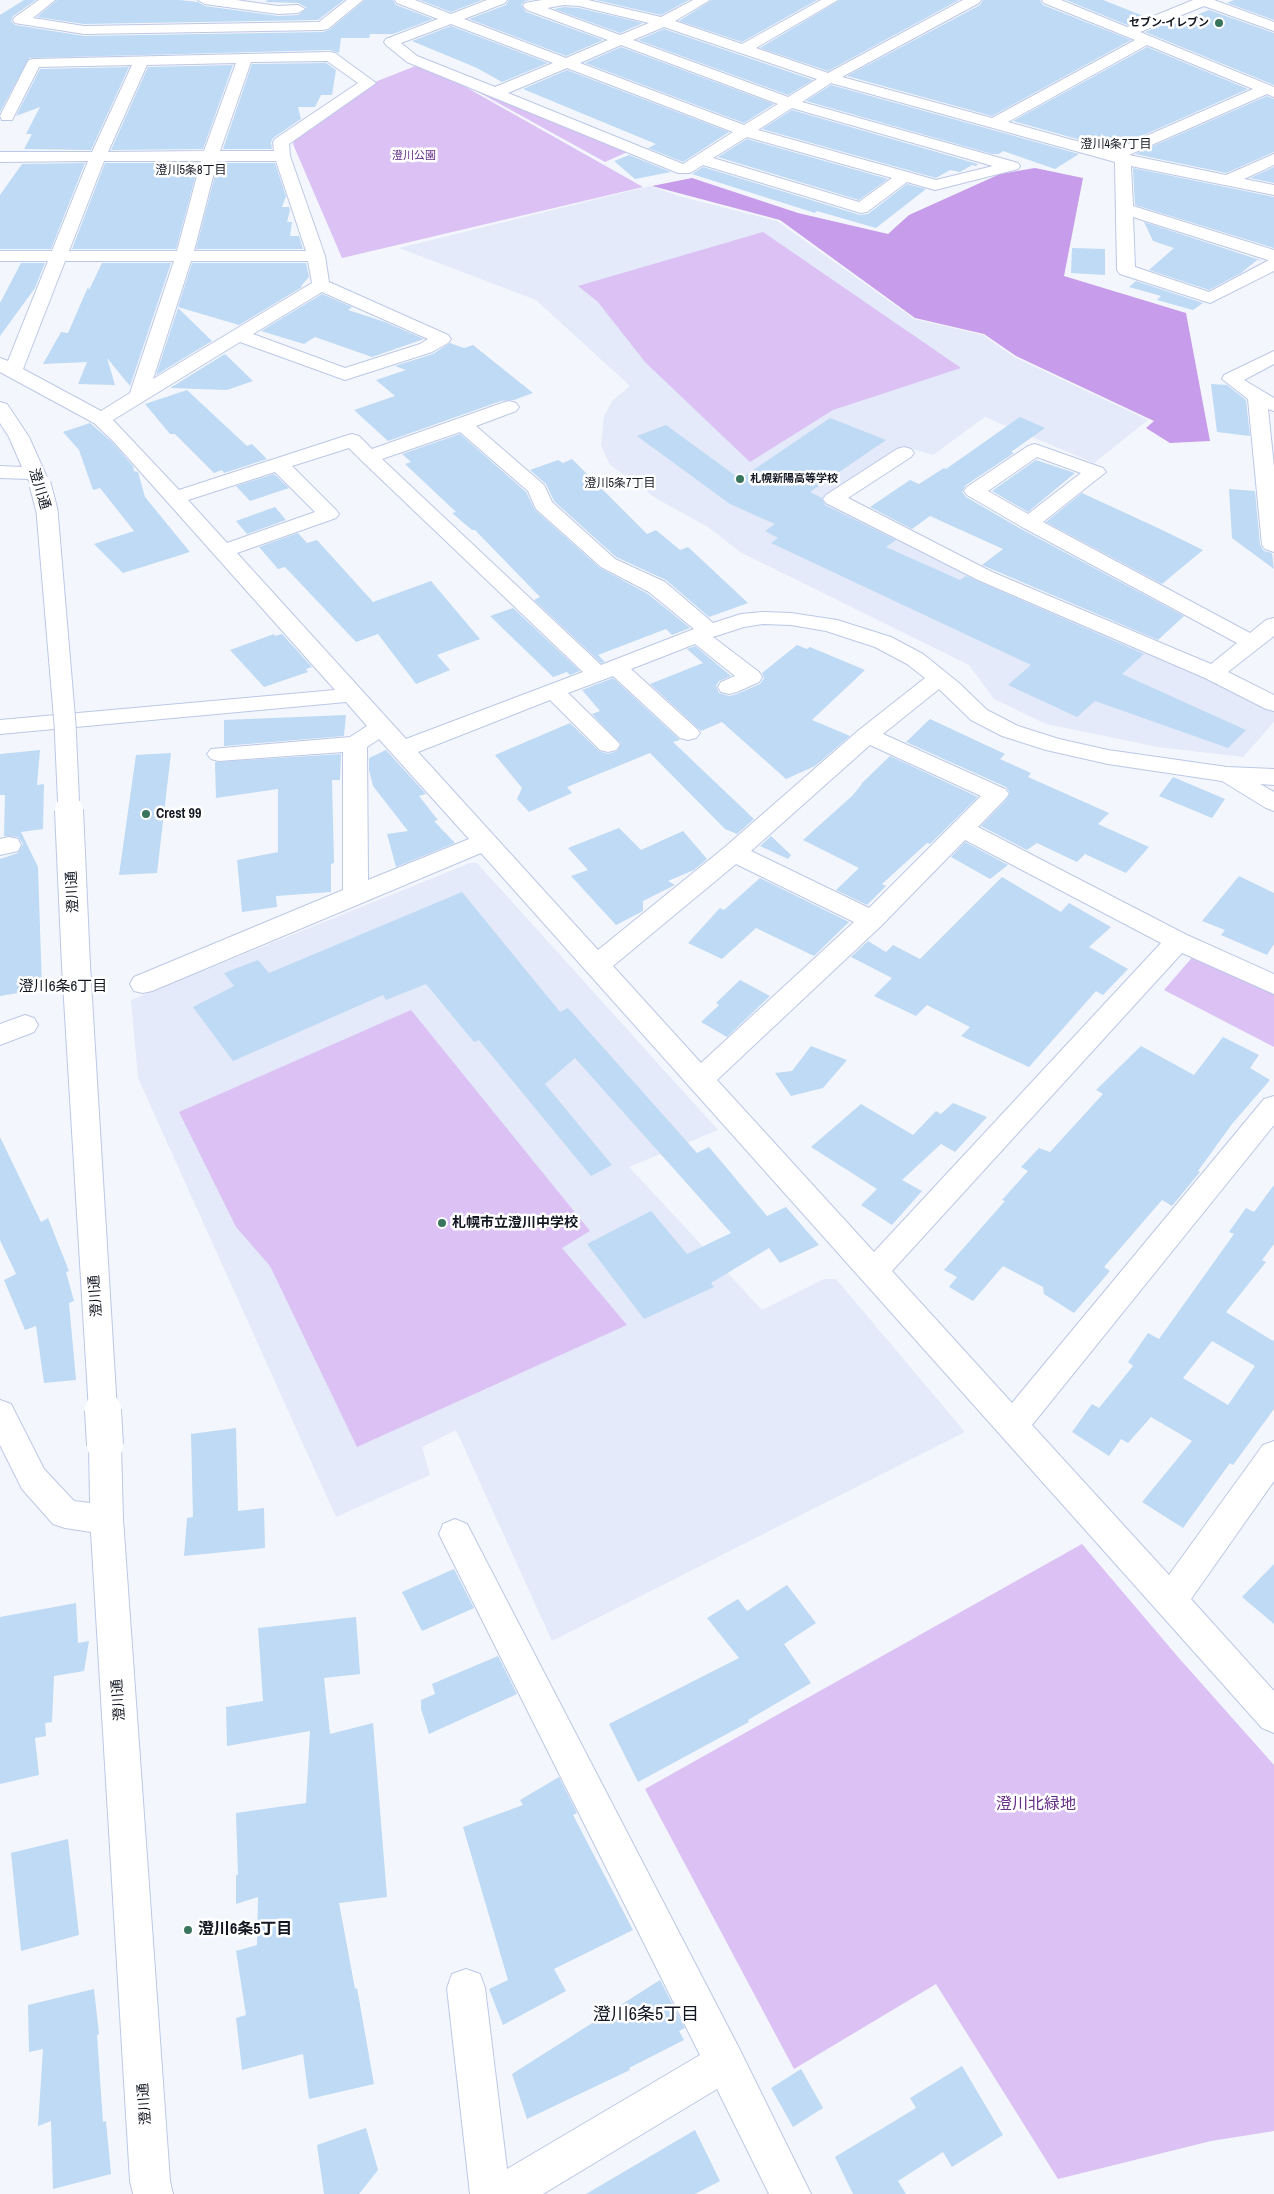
<!DOCTYPE html>
<meta charset="utf-8">
<style>
body{margin:0}
canvas{display:block;background:#f3f6fc}
</style>
<canvas width="1274" height="2194"></canvas>
<script>
const ctx = document.querySelector('canvas').getContext('2d');
ctx.lineJoin = 'round';
function fill(path, color) { ctx.fillStyle = color; ctx.fill(path, 'evenodd'); }
const toPath = rows => new Path2D(rows.map(r => 'M' + r).join(''));
function stroke(path, color, width, dash) { ctx.strokeStyle = color; ctx.lineWidth = width; ctx.lineCap = dash ? 'butt' : 'round'; ctx.setLineDash(dash || []); ctx.stroke(path); }
function label(font, color, halo, rows, align = 'center') {
  ctx.font = font + ' "Archivo Narrow","Noto Sans JP",sans-serif'; ctx.lineWidth = 5; ctx.setLineDash([]); ctx.textBaseline = 'middle'; ctx.strokeStyle = halo; ctx.fillStyle = color; for (const [text, x, y, turn = 0] of rows) {
    ctx.save(); ctx.translate(x, y); ctx.rotate((+turn || 0) * Math.PI / 180); ctx.textAlign = isNaN(turn) ? turn : align; if (halo) ctx.strokeText(text, 0, 0); ctx.fillText(text, 0, 0); ctx.restore();
  }
}
fill(toPath([
 [650,186,682,197,777,221,914,319,983,335,1014,357,1148,420,1094,463,985,417,933,455,902,446,828,493,900,527,939,554,1274,702,1274,722,1243,757,1158,747,1046,724,994,699,969,665,740,552,708,527,657,499,610,465,601,445,604,416,612,401,630,386,536,300,399,248],
 [470,863,477,863,718,1130,629,1167,762,1310,824,1279,836,1279,965,1432,552,1641,456,1430,422,1447,430,1475,336,1517,138,1078,131,1000]
]), '#e4eaf9');
fill(toPath([
 [423,63,643,187,342,258,293,144,294,140,375,82],
 [471,88,632,150,605,162],
 [763,232,961,368,833,410,750,462,645,362,598,302,578,286],
 [1196,953,1274,993,1274,1047,1164,990],
 [411,1010,590,1231,562,1248,627,1325,357,1447,270,1266,236,1227,179,1112],
 [1082,1544,1178,1657,1274,1765,1274,2131,1211,2141,1058,2179,936,1984,794,2069,645,1789]
]), '#dcc1f4');
fill(toPath([
 [1035,168,1083,178,1064,276,1186,313,1210,441,1170,443,1146,428,1154,421,1016,356,984,334,915,318,780,220,652,186,692,178,798,213,888,234,909,215,1000,174]
]), '#c79cea');
fill(toPath([
 [24,0,36,0,13,16,11,21,15,25,84,36,323,32,329,30,365,0,393,0,396,5,433,19,393,34,370,34,369,38,341,38,339,53,330,50,29,58,0,112,0,15],
 [57,0,179,0,198,2,205,6,278,16,298,15,307,8,298,3,265,2,268,0,344,0,318,20,84,24,37,17],
 [420,0,482,0,451,12],
 [509,0,531,0,525,1,521,5,526,12,603,40,566,56,469,19,506,5],
 [596,0,689,0,661,15],
 [712,0,817,0,742,42,679,21],
 [840,0,959,0,828,71,760,48],
 [983,0,1040,0,1043,5,1131,40,992,116,847,76,980,5],
 [1066,0,1103,0,1146,17,1127,25],
 [1234,0,1274,0,1274,20,1227,3],
 [564,7,579,8,643,23,620,33,554,9],
 [1209,10,1274,33,1274,85,1145,32,1164,24,1169,26],
 [451,26,548,63,502,82,477,68,412,41],
 [664,29,813,80,788,95,638,40],
 [621,47,774,104,744,123,585,63],
 [1147,47,1248,89,1112,149,1108,148,1101,133,1101,141,1095,144,1013,121],
 [326,63,336,70,332,95,321,95,315,107,298,107,301,119,273,138,271,142,272,149,223,149,252,64],
 [233,65,203,149,111,150,148,67],
 [129,67,91,150,24,149,32,134,26,134,40,107,16,116,40,69],
 [567,70,729,132,683,162,648,148,656,144,523,89],
 [831,85,1079,154,1055,169,1003,151,999,154,992,154,806,101],
 [1267,96,1274,99,1274,152,1226,173,1135,154],
 [792,110,978,164,976,166,972,165,960,172,950,170,936,178,762,129],
 [747,139,888,179,859,200,718,157],
 [629,155,671,172,635,179,614,161],
 [85,163,51,249,0,249,0,195,22,164],
 [105,163,199,163,176,249,72,249],
 [218,163,275,163,286,196,282,207,289,207,290,210,287,222,292,222,290,236,299,236,303,249,196,249],
 [703,167,860,215,868,214,907,184,926,189,876,228,817,211,815,213,692,174],
 [1274,167,1274,183,1250,178],
 [1133,168,1274,197,1274,248,1135,205],
 [1144,222,1263,261,1257,260,1241,273,1209,290,1149,270,1174,248,1153,241],
 [1072,248,1105,249,1105,275,1071,273],
 [21,263,45,263,35,288,0,336,0,303],
 [102,263,171,263,130,386,107,358,115,385,78,384,87,362,43,364,61,332,68,333,88,287,89,290],
 [192,263,306,263,309,277,301,286,302,287,239,325,178,307],
 [1136,281,1203,303,1193,310,1157,300,1161,296,1129,287],
 [322,294,352,307,348,310,385,322,424,339,372,357,315,337,304,344,261,331],
 [178,308,212,341,156,375],
 [450,343,464,348,473,345,533,393,514,400,501,401,388,441,354,410,395,396,376,380,406,370,395,366,433,354],
 [225,354,253,381,227,390,170,388],
 [1211,384,1227,385,1246,400,1250,436,1217,432],
 [187,390,247,446,252,444,267,459,224,473,222,470,214,473,175,434,170,434,145,404],
 [1020,417,1045,428,1011,452,1014,453,966,485,962,492,966,497,1021,529,1184,616,1158,640,982,565,1003,549,930,516,912,529,870,507,910,480,919,484,944,468,946,469],
 [830,418,886,440,810,492,822,498,825,505,896,540,886,547,960,580,966,576,1144,654,1122,674,1246,730,1228,748,1095,701,1077,717,1008,685,1031,665,771,543,778,538,765,531,775,524,730,504,637,436,666,425,740,479],
 [90,423,112,442,133,466,134,471,138,472,145,497,190,552,123,573,94,544,134,531,100,488,93,490,79,450,63,432],
 [460,434,526,492,535,510,600,568,648,594,690,628,672,635,666,629,598,655,605,662,601,663,534,600,540,597,475,530,472,530,452,513,456,512,405,464,411,462,402,454],
 [572,459,647,534,656,530,680,550,688,547,748,603,709,617,666,580,616,557,554,501,546,484,530,470,558,460,563,463],
 [1036,460,1075,473,1028,512,992,491],
 [274,474,289,488,250,501,236,486],
 [1229,489,1255,491,1260,545,1264,551,1272,553,1274,569,1232,538],
 [1082,493,1160,529,1203,550,1162,584,1046,522],
 [275,507,286,520,247,534,236,521],
 [298,533,307,543,317,540,373,602,431,581,480,639,437,655,450,670,416,684,378,634,356,642,285,567,278,569,259,547],
 [513,608,580,671,570,675,567,672,553,677,490,616],
 [274,634,275,636,282,634,312,667,306,669,308,672,264,687,230,650],
 [797,645,807,649,810,647,865,670,812,720,850,736,815,766,786,779,722,722,701,731,650,684,703,663,687,649,695,646,731,676,719,681,716,686,719,693,729,696,737,694,760,684,764,678,762,673],
 [613,678,680,740,673,742,754,819,737,834,725,829,650,753,567,787,572,793,529,812,517,799,522,788,495,755,570,723,599,751,608,754,617,751,621,744,592,714,600,711,582,690],
 [346,715,344,736,224,746,224,720],
 [930,719,1005,754,1000,759,1031,773,1028,777,1109,813,1098,824,1149,847,1126,873,1085,854,1077,862,1037,843,1027,850,981,826,1006,800,1010,793,1006,787,906,742],
 [40,750,37,785,44,784,43,829,21,832,38,867,42,989,0,996,0,859,18,853,23,844,18,837,4,836,5,795,0,795,0,754],
 [386,750,426,794,419,796,438,820,434,821,455,843,396,867,387,834,408,831,373,786,369,770,369,758],
 [171,753,157,873,119,875,136,755],
 [341,754,340,780,332,780,334,863,331,864,331,892,276,896,277,907,242,912,237,860,278,852,278,789,216,798,215,762],
 [890,756,978,797,930,844,927,843,882,884,886,886,867,905,836,890,859,868,803,840,852,796,862,784,861,784],
 [1173,777,1225,799,1212,818,1159,796],
 [619,828,641,850,683,831,707,859,694,870,668,881,675,885,643,901,643,911,616,925,571,876,588,870,568,848],
 [771,836,791,855,788,859,760,846],
 [965,842,1008,865,990,879,951,857],
 [1239,876,1274,893,1274,944,1267,955,1221,935,1225,930,1202,921],
 [1002,877,1061,912,1069,903,1111,927,1089,947,1128,969,1103,995,1096,991,1029,1067,961,1036,970,1027,927,1005,916,1016,874,996,892,978,851,957,868,941,886,952,893,945,920,959],
 [760,878,849,922,814,956,756,928,722,959,688,943,720,908,724,910],
 [462,892,560,1012,568,1008,697,1153,709,1147,767,1216,786,1207,819,1245,780,1263,769,1248,711,1283,714,1287,644,1319,587,1244,651,1211,687,1254,731,1233,575,1058,545,1084,612,1165,591,1176,479,1040,474,1042,426,984,386,1000,383,995,233,1061,193,1007,234,986,224,973,258,960,269,973],
 [740,980,770,996,727,1037,701,1022,719,1005,716,1003],
 [1223,1037,1259,1055,1250,1068,1270,1080,1232,1124,1198,1171,1200,1172,1172,1206,1162,1200,1104,1267,1110,1271,1074,1313,1044,1294,1043,1287,1003,1266,973,1301,949,1287,957,1277,944,1270,1005,1201,1002,1200,1028,1171,1021,1167,1039,1148,1050,1152,1103,1094,1096,1090,1141,1046,1194,1075],
 [811,1046,847,1060,823,1088,791,1096,775,1073,792,1071],
 [953,1103,987,1117,955,1152,941,1144,902,1180,922,1191,892,1225,861,1205,877,1189,811,1147,861,1104,913,1135,936,1111,941,1114],
 [0,1137,41,1222,48,1218,69,1271,66,1272,74,1301,69,1303,76,1380,44,1383,36,1326,25,1330,4,1280,16,1274,0,1240],
 [1274,1185,1274,1244,1262,1260,1266,1262,1226,1312,1273,1341,1274,1339,1274,1409,1233,1465,1230,1463,1183,1528,1142,1502,1192,1441,1151,1417,1128,1443,1121,1439,1109,1456,1072,1432,1092,1404,1099,1408,1133,1366,1128,1362,1148,1333,1159,1339,1234,1234,1229,1232,1246,1208,1254,1212],
 [1212,1341,1255,1366,1228,1405,1183,1378],
 [236,1428,238,1511,264,1508,265,1548,184,1556,187,1518,193,1517,191,1434],
 [1274,1564,1274,1624,1242,1597],
 [454,1569,474,1608,422,1631,402,1592],
 [787,1585,816,1623,784,1644,811,1683,748,1720,749,1722,638,1782,609,1724,739,1658,707,1618,738,1599,747,1611],
 [76,1603,78,1643,89,1641,84,1671,54,1676,52,1722,45,1723,46,1736,35,1738,39,1775,0,1784,0,1617],
 [356,1617,360,1674,324,1678,330,1734,373,1723,387,1897,339,1903,355,1989,357,1988,374,2084,309,2099,303,2054,242,2070,236,2018,246,2015,236,1951,257,1945,258,1897,236,1904,236,1875,238,1875,236,1813,306,1803,310,1731,227,1746,226,1707,263,1701,258,1628],
 [498,1656,517,1694,429,1734,421,1709,421,1700,435,1694,432,1684],
 [559,1777,577,1813,573,1815,633,1930,554,1969,566,1991,503,2025,489,1989,508,1980,463,1827,523,1805,520,1800],
 [68,1839,79,1935,21,1951,11,1853],
 [660,1980,685,2028,679,2031,684,2040,629,2068,630,2070,527,2119,512,2074],
 [94,1989,99,2034,97,2035,103,2122,106,2121,111,2174,53,2189,51,2121,38,2126,43,2049,29,2052,28,2005],
 [962,2066,1003,2135,952,2167,943,2152,898,2181,906,2194,853,2194,835,2157,916,2108,910,2098],
 [801,2069,823,2108,793,2127,771,2088],
 [366,2128,378,2170,359,2194,324,2194,317,2145],
 [695,2130,720,2181,695,2194,586,2194]
]), '#bfdaf4');
const minor = toPath([
 [39,0,55,0,33,18,84,26,319,22,347,0,363,0,328,29,323,30,84,34,15,23,13,20,15,17,39,0],
 [198,0,236,0,278,6,298,5,305,9,298,13,278,14,205,4,198,0],
 [395,0,415,0,451,14,487,0,507,0,505,3,464,19,566,58,608,40,527,10,523,6,525,3,542,0,588,0,661,17,693,0,710,0,675,21,742,44,821,0,838,0,756,48,828,73,963,0,981,0,979,3,842,77,992,118,1135,40,1044,3,1042,0,1061,0,1127,27,1193,0,1214,0,1274,22,1274,31,1204,6,1140,32,1274,87,1274,97,1267,94,1129,155,1226,175,1274,154,1274,165,1244,179,1274,185,1274,195,1131,166,1133,206,1274,250,1274,271,1210,303,1120,274,1117,270,1115,162,831,83,802,102,1018,163,1020,166,1018,169,935,190,907,182,867,212,861,213,703,165,690,173,678,173,407,62,386,45,384,42,386,39,438,19,397,3,395,0],
 [564,5,579,6,649,23,620,35,547,8,564,5],
 [451,24,553,63,495,87,417,56,401,43,451,24],
 [664,27,817,79,788,97,633,40,664,27],
 [621,45,778,104,744,125,580,63,621,45],
 [1147,45,1253,89,1112,151,1008,122,1147,45],
 [567,68,733,132,683,164,508,93,567,68],
 [792,108,993,166,936,180,758,130,792,108],
 [747,137,892,178,859,202,713,158,747,137],
 [1133,217,1268,260,1269,260,1209,292,1135,267,1133,217],
 [330,52,335,53,376,83,289,144,290,156,325,256,329,282,448,335,451,339,448,343,432,352,345,380,240,342,113,420,179,490,345,436,352,434,359,436,372,449,502,403,509,401,516,403,519,407,516,411,476,426,544,485,552,502,615,559,665,582,713,623,741,614,763,612,791,613,837,620,891,637,923,654,959,683,987,710,1018,726,1059,739,1108,750,1227,767,1274,769,1274,785,1260,784,1274,792,1274,811,1266,808,1222,781,1108,764,1046,750,1002,736,971,720,939,689,883,734,1005,789,1009,794,1005,799,978,827,1187,935,1274,974,1274,994,1182,953,892,1271,1012,1403,1264,1099,1274,1096,1274,1125,1032,1425,1169,1575,1263,1445,1274,1441,1274,1481,1191,1599,1274,1691,1274,1733,1262,1728,481,853,152,991,143,993,134,991,130,984,134,977,343,890,343,752,219,761,211,759,207,754,211,749,350,737,367,726,346,702,0,734,0,720,335,690,113,441,94,423,0,372,0,358,8,361,48,261,0,261,0,251,52,251,88,161,0,162,0,152,92,152,132,65,39,67,12,120,2,120,0,116,27,63,29,60,34,59,330,52],
 [327,61,358,83,275,139,273,142,274,151,220,151,251,62,327,61],
 [236,63,204,151,108,152,147,65,236,63],
 [104,161,201,161,177,251,69,251,104,161],
 [217,161,276,161,306,251,194,251,217,161],
 [65,261,174,261,130,393,101,411,23,369,65,261],
 [191,261,308,261,312,283,153,379,191,261],
 [322,292,428,339,420,344,345,368,253,334,322,292],
 [460,432,528,491,536,509,601,567,649,592,694,629,601,665,382,459,460,432],
 [349,448,362,461,583,672,406,739,237,553,336,518,339,514,336,510,292,466,349,448],
 [275,472,315,512,227,543,188,500,275,472],
 [763,624,791,625,826,631,875,647,907,664,925,678,859,730,725,847,598,950,418,752,550,700,600,750,608,752,616,750,620,745,616,740,568,693,613,676,680,738,688,740,696,738,700,733,696,728,631,669,695,644,735,676,721,682,718,687,721,692,729,694,737,692,759,682,762,677,759,672,713,637,744,627,763,624],
 [379,739,469,839,368,880,367,747,379,739],
 [870,745,981,796,869,908,751,851,870,745],
 [965,840,1161,943,874,1252,717,1080,881,926,965,840],
 [736,864,854,922,701,1063,613,966,736,864],
 [1274,351,1274,364,1244,380,1274,398,1274,411,1268,409,1274,467,1274,552,1265,549,1262,545,1248,399,1222,379,1224,375,1274,351],
 [0,402,7,404,29,437,50,484,47,488,40,490,33,488,28,479,0,478,0,466,22,467,9,437,0,423,0,402],
 [1035,444,1103,468,1106,472,1043,522,1250,633,1266,620,1274,618,1274,636,1228,672,1274,695,1274,711,1266,709,1205,678,978,580,826,503,823,499,826,495,897,449,904,447,911,449,914,453,911,457,848,498,992,572,1211,664,1237,643,1022,527,967,495,964,491,967,487,1028,446,1035,444],
 [1037,457,1081,473,1028,514,988,491,1037,457],
 [9,837,18,839,21,845,18,851,0,855,0,839,9,837],
 [25,1015,34,1018,38,1025,34,1032,0,1045,0,1024,25,1015],
 [0,1400,11,1404,44,1469,74,1501,90,1503,89,1445,94,1435,105,1431,116,1435,121,1445,123,1519,170,2181,173,2194,133,2194,130,2181,91,1532,65,1528,53,1524,22,1489,0,1445,0,1400],
 [455,1519,467,1524,739,2048,811,2194,769,2194,717,2089,543,2194,470,2194,447,1988,452,1974,466,1969,480,1974,485,1988,507,2169,700,2055,439,1534,443,1524,455,1519]
]);
stroke(minor, '#bcc8e6', 2);
fill(minor, '#fff');
const minorBridgeFar2 = toPath([
 [40,484,47,511,65,724,69,812]
]);
const minorBridgeFar1 = toPath([
 [69,810,76,966,103,1411]
]);
const minorBridge = toPath([
 [103,1410,105,1445]
]);
stroke(minorBridgeFar2, '#bcc8e6', 23, []);
stroke(minorBridgeFar1, '#bcc8e6', 30, []);
stroke(minorBridge, '#bcc8e6', 38, []);
stroke(minorBridgeFar2, '#fff', 21);
stroke(minorBridgeFar1, '#fff', 28);
stroke(minorBridge, '#fff', 36);
for (const [x, y, r, color] of [
 [1219,23,5,"#39745d"],
 [740,479,5,"#39745d"],
 [146,814,5,"#39745d"],
 [442,1223,5,"#39745d"],
 [188,1930,5,"#39745d"]
]) { const dot = new Path2D(); dot.arc(x, y, r, 0, 2 * Math.PI); ctx.fillStyle = color; ctx.fill(dot); stroke(dot, '#fff', 2); }
label('bold 11px', '#131722', '#fff', [
 ["セブン-イレブン",1209,23],
 ["札幌新陽高等学校",750,479,"left"]
], 'right');
label('11px', '#642e87', '#fff', [
 ["澄川公園",414,156]
]);
label('12px', '#131722', '#fff', [
 ["澄川4条7丁目",1116,145],
 ["澄川5条8丁目",191,171],
 ["澄川5条7丁目",620,484]
]);
label('14px', '#131722', '#fff', [
 ["澄川通",39,489,73],
 ["澄川通",73,892,-93],
 ["澄川通",96,1296,-94],
 ["澄川通",119,1700,-94],
 ["澄川通",145,2104,-94]
]);
label('bold 14px', '#131722', '#fff', [
 ["Crest 99",156,814],
 ["札幌市立澄川中学校",452,1223]
], 'left');
label('15px', '#131722', '#fff', [
 ["澄川6条6丁目",63,987]
]);
label('16px', '#642e87', '#fff', [
 ["澄川北緑地",1036,1805]
]);
label('bold 16px', '#131722', '#fff', [
 ["澄川6条5丁目",198,1930]
], 'left');
label('18px', '#131722', '#fff', [
 ["澄川6条5丁目",646,2015]
]);
</script>
